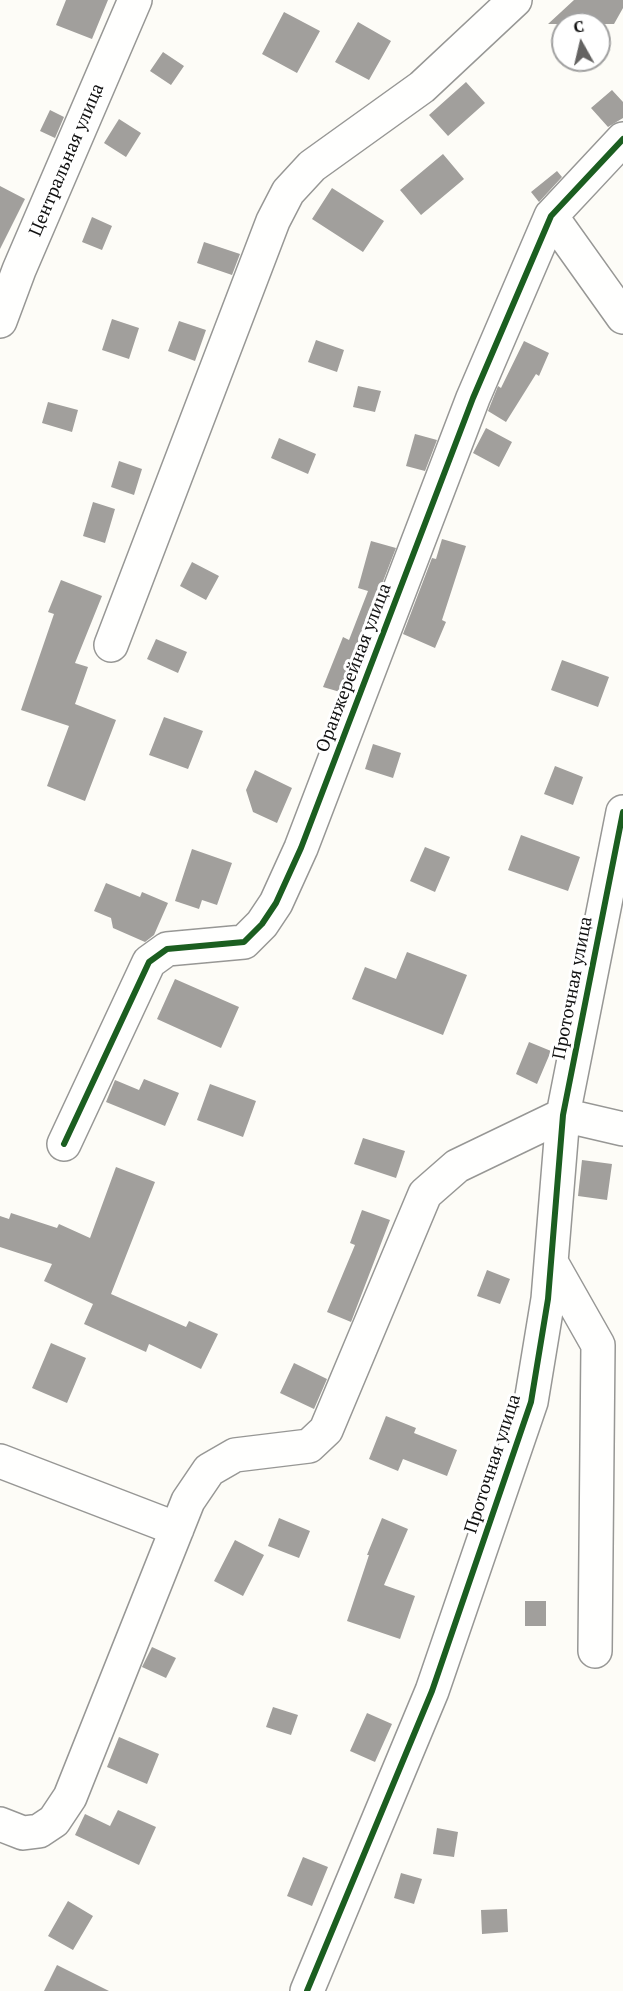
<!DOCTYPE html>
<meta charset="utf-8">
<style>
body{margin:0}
#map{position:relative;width:623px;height:1991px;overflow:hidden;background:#fdfcf7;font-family:"PT Serif",serif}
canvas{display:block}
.north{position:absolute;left:551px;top:12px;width:60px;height:60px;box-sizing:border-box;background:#fff;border:2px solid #a0a0a0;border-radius:50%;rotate:352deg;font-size:16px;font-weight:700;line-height:24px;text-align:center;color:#111}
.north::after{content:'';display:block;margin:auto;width:21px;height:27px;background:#646362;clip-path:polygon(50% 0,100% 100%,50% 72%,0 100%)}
</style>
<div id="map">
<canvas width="623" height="1991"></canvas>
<div class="north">С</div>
</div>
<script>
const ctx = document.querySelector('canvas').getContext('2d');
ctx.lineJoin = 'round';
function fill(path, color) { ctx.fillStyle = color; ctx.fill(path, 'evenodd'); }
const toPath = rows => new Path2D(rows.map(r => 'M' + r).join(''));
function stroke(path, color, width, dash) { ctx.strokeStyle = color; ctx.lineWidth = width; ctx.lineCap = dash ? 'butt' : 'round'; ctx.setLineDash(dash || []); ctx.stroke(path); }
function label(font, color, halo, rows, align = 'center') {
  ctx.font = font + ' "PT Serif",serif'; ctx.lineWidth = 6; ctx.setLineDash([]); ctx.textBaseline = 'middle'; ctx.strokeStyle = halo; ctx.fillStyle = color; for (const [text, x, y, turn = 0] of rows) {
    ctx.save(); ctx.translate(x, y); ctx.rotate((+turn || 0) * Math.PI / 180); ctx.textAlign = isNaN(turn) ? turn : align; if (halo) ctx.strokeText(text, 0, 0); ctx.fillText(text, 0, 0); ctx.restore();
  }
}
fill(toPath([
 [66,0,108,0,92,39,56,25],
 [574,0,623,0,623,8,614,24,548,24],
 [284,12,320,31,297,73,262,54],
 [358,22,391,41,369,80,335,62],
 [163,52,184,66,171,85,150,71],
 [466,82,485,103,448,136,429,115],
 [612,90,623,102,623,118,608,127,591,108],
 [50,110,64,117,55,138,40,131],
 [119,119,141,133,126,157,104,143],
 [443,154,464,179,421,215,400,190],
 [557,171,562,177,539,202,531,192],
 [0,186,25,199,0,249],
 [332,188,384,221,363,252,312,219],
 [92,217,112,226,102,250,82,242],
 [204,242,240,254,232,275,197,263],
 [112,319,139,328,129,359,102,350],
 [179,321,206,330,195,361,168,351],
 [316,340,344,350,337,372,308,362],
 [524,341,549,353,539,376,536,374,506,422,488,411,498,386,501,388],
 [358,386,381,391,375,412,353,407],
 [48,402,78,410,72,432,42,423],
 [486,428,512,442,499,467,473,453],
 [415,434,437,440,425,471,406,466],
 [279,438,316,454,308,474,271,458],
 [119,461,142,469,134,495,111,487],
 [93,502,115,509,105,543,83,536],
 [442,539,466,546,442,620,446,622,435,648,403,634,432,558,436,559],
 [371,541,396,548,340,692,323,687,343,637,349,640,368,591,358,588],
 [192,562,219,576,206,600,180,586],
 [61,580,102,596,75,663,88,667,75,704,116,720,85,801,47,786,69,726,21,710,54,614,48,612],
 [156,639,187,652,178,673,147,659],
 [562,660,609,677,598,707,551,690],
 [164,717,203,731,188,769,149,755],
 [373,744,401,753,393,778,365,769],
 [555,766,583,777,573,805,544,794],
 [255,770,292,788,277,823,253,812,246,790],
 [521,835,580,857,568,891,508,870],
 [425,847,450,857,435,892,410,881],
 [192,849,232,863,217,905,202,900,199,909,175,901],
 [106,883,140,897,142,892,168,903,154,935,145,942,113,928,111,918,94,911],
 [407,952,467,975,443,1035,352,999,365,967,396,979],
 [175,979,239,1007,221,1048,157,1019],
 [529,1042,551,1051,537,1084,516,1074],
 [144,1079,179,1093,165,1126,106,1102,115,1080,139,1090],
 [210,1084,256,1101,243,1137,197,1120],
 [363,1138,405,1151,396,1178,354,1164],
 [582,1160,612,1164,607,1200,578,1196],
 [116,1167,155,1182,111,1294,186,1327,189,1321,218,1334,201,1369,149,1344,146,1352,84,1324,93,1304,44,1281,52,1264,0,1247,0,1216,9,1219,11,1213,57,1228,59,1224,90,1238],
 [362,1210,390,1220,351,1322,327,1312,355,1245,350,1243],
 [487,1270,510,1279,500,1304,477,1296],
 [51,1343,86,1358,67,1403,32,1388],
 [294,1363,327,1379,314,1409,280,1393],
 [386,1416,416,1428,414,1433,457,1450,447,1476,403,1459,398,1471,369,1459],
 [279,1518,310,1531,299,1558,268,1546],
 [382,1518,408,1529,384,1585,415,1596,400,1639,347,1621,369,1555,367,1555],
 [235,1540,264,1555,243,1596,214,1581],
 [525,1601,546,1601,546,1626,525,1626],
 [152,1647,176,1658,166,1678,142,1667],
 [273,1707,298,1715,291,1735,266,1727],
 [367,1713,392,1724,375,1762,350,1751],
 [119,1737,159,1754,147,1784,107,1767],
 [118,1810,156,1827,139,1865,75,1835,85,1814,110,1826],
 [437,1828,458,1832,454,1857,433,1854],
 [303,1857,328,1867,312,1906,287,1896],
 [401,1873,422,1879,414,1904,394,1898],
 [68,1901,93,1916,73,1950,48,1936],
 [507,1909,508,1932,482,1934,481,1910],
 [57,1965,109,1991,44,1991]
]), '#a19f9c');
const minor = toPath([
 [551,216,623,317],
 [0,321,19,270,135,0],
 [111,645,273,221,288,192,312,166,422,87,515,0],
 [64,1144,149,962,167,949,244,942,262,924,276,903,301,848,473,398,551,216,623,139],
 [551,1262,598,1345,595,1651],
 [0,1461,177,1529],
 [0,1824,23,1833,39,1831,54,1821,70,1797,188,1501,209,1470,235,1455,309,1446,326,1430,425,1194,457,1166,563,1115,623,1129],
 [307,1991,432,1691,531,1402,548,1299,563,1115,623,812]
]);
stroke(minor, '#979795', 36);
stroke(minor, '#fffffe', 33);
stroke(toPath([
 [64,1144,149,962,167,949,244,942,262,924,276,903,301,848,473,398,551,216,623,139],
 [307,1991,432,1691,531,1402,548,1299,563,1115,623,812]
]), '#1b5e20', 6);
label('18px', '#111', '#fff', [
 ["Центральная улица",67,160,-67],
 ["Оранжерейная улица",354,668,-69],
 ["Проточная улица",573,988,-79],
 ["Проточная улица",493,1464,-72]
]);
</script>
